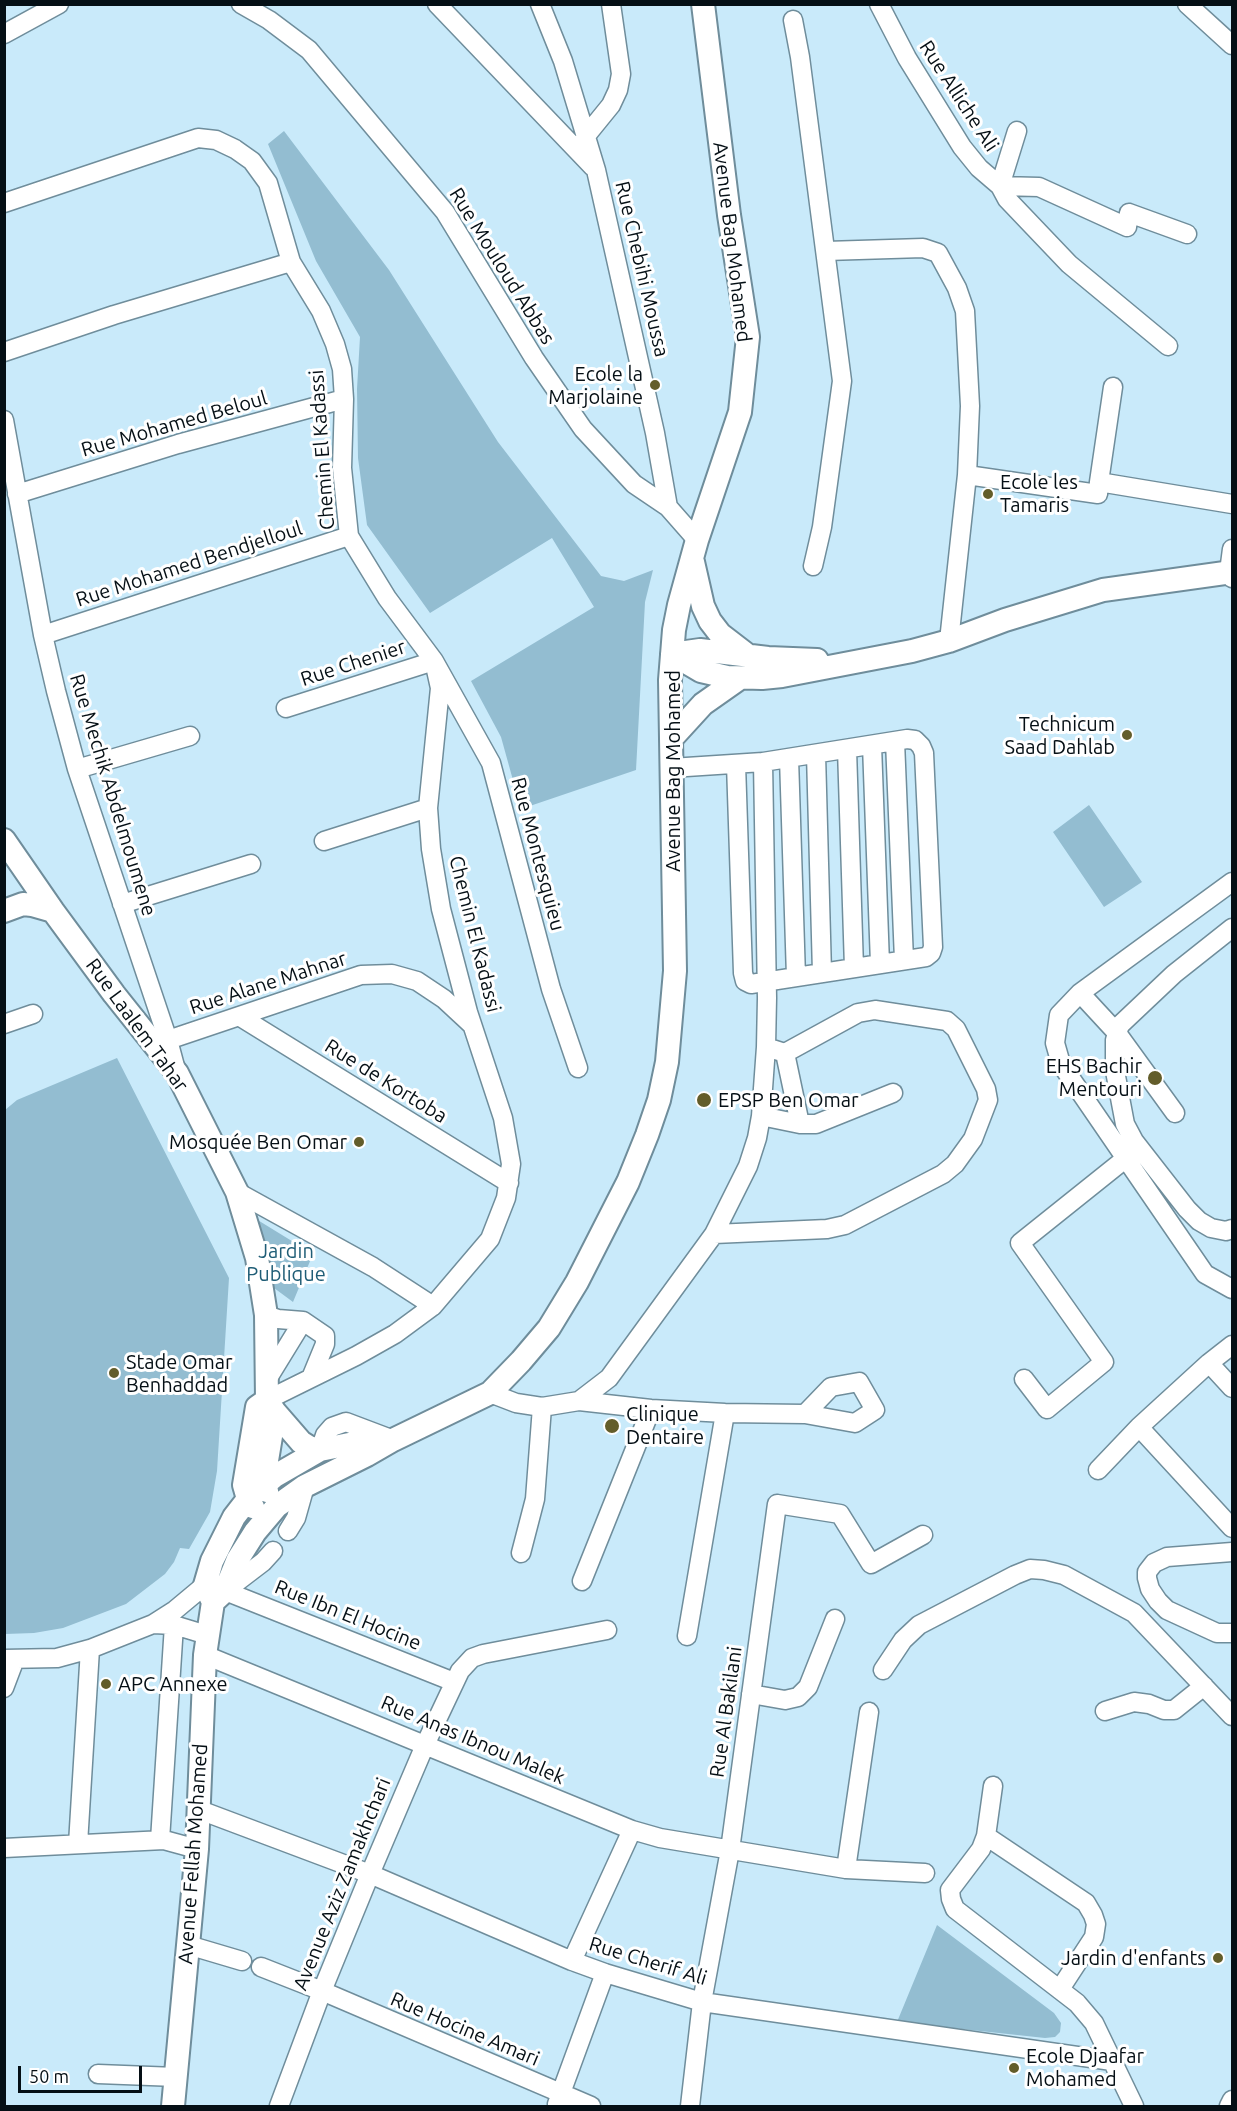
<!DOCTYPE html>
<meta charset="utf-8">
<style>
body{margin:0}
#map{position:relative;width:1237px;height:2111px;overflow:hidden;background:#c9eafa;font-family:Ubuntu,sans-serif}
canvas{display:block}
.frame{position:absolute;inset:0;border:6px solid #050f15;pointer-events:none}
.scale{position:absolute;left:18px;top:2066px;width:124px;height:27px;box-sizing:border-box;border:3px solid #050f15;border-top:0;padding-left:8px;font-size:18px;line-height:21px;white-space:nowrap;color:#050f15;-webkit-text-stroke:4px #fff;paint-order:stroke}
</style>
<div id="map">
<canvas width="1237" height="2111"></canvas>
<div class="frame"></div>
<div class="scale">50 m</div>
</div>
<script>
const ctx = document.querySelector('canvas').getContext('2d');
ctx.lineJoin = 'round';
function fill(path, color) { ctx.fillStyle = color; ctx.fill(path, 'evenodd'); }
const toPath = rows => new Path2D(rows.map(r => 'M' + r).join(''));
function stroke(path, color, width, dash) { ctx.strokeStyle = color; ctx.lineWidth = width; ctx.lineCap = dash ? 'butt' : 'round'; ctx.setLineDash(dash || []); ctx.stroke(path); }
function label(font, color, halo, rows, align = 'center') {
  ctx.font = font + ' Ubuntu,sans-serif'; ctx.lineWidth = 6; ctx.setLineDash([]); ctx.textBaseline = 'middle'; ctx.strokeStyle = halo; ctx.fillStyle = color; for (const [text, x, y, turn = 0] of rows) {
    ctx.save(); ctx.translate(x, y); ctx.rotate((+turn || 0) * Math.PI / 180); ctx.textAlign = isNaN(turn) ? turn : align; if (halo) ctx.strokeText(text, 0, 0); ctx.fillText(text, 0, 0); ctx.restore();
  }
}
fill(toPath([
 [284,131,389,270,498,442,601,576,624,581,653,570,645,602,636,770,521,809,501,737,471,681,594,607,552,538,430,613,367,525,358,458,357,389,360,337,316,261,268,144],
 [1089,805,1142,882,1104,907,1053,832],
 [117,1058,229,1278,217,1471,210,1512,189,1549,180,1548,174,1562,165,1574,126,1604,63,1628,34,1633,5,1634,5,1110,17,1100],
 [256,1219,313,1254,293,1302,270,1285],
 [937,1925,1054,2013,1061,2023,1060,2032,1055,2037,1045,2038,897,2022]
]), '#93bdd1');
const minor = toPath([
 [241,4,269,20,309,50,445,212,534,358,583,429,634,484,668,507],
 [437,4,593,167],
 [540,4,563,61,596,170,655,433,668,507,697,540],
 [879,4,907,58,962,147,979,168,1000,186,1017,131],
 [1187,4,1232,45],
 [793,20,800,57,842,381,822,527,813,566],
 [4,34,59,4],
 [585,137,611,105,618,90,621,74,611,4],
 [1000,186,1007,199,1069,264,1168,346],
 [1000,186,1039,187,1127,227,1129,213,1187,234],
 [4,203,198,138,216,140,235,149,252,161,268,183,291,262,321,311,335,344,342,369,344,399,342,468,349,536,387,598,434,661,440,688,428,808,431,849,441,909,468,1012,503,1118,511,1164,506,1198,490,1239,433,1306,395,1334,356,1356,267,1400],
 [826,251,923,248,938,253,957,288,965,311,970,406,967,475,949,641],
 [4,352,114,315,291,262],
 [1113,387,1099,482,1232,504],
 [4,420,43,635,56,691,77,769,168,1040,176,1070],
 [967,475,1098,494,1099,482],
 [17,494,178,444,344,399],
 [1232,549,1229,572,1232,578],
 [43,635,349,536],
 [286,708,434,661,491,763,551,989,578,1068],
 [895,741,904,960],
 [872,745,880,964],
 [847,749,854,968],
 [816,754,822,973],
 [789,758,796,977],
 [736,764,743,973,745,981,751,984,926,957,931,953,933,947,924,753,921,746,915,740,907,739,763,762],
 [77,769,190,736],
 [324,841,428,808],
 [1232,882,1080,993,1059,1015,1055,1043,1061,1064,1205,1274,1232,1289],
 [122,904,251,864],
 [1232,928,1174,974,1120,1025,1115,1040,1115,1071,1121,1103,1125,1124,1134,1141,1187,1209,1199,1221,1211,1228,1226,1231,1232,1229],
 [1080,993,1117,1033,1175,1113],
 [239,1016,509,1183],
 [4,1024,33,1014],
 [168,1040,361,975,392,974,417,981,444,999,472,1025],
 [785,1053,800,1124],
 [761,1116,800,1124,816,1124,893,1093],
 [237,1192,373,1267,433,1306],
 [714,1234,827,1229,845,1225,943,1174,955,1164,973,1139,988,1100,986,1089,956,1029,947,1021,875,1010,858,1013,785,1053,766,1047],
 [266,1315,278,1319,303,1321,325,1336,325,1344,311,1378],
 [1209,1363,1232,1388],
 [268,1378,303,1321],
 [1024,1379,1047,1409,1104,1362,1020,1243,1125,1159],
 [490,1393,516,1403,542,1407,579,1401,651,1409,725,1413,805,1414,855,1423,875,1410,859,1382,831,1387,805,1414],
 [579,1401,609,1378,714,1234,748,1166,757,1138,761,1116,766,1047,767,998,763,762,671,768],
 [1139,1427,1232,1528],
 [320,1450,325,1435,332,1427,346,1422,391,1439],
 [1098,1470,1139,1427,1209,1363,1232,1345],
 [288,1531,296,1518,305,1486],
 [1232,1552,1167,1557,1154,1563,1147,1572,1147,1578,1150,1589,1158,1601,1167,1610,1217,1633,1232,1633],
 [521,1553,535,1499,542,1407],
 [582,1581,651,1409],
 [205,1585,175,1610,153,1624,174,1625,207,1635],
 [225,1591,454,1682],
 [225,1591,263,1562,273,1551],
 [687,1636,725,1413],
 [205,1655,632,1830,660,1838,846,1869,925,1873],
 [4,1659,57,1658,90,1649,153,1624],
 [883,1670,903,1640,919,1625,1015,1575,1030,1569,1044,1570,1064,1575,1134,1613,1232,1716],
 [4,1688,15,1659],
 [751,1694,785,1700,798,1697,808,1687,835,1619],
 [1105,1711,1134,1702,1149,1704,1164,1710,1174,1710,1204,1686],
 [993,1786,986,1836,981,1849,950,1890,951,1899,955,1909,1077,2003,1094,2023,1134,2106],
 [197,1809,370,1874,572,1961,605,1973,702,2002,1112,2061],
 [986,1836,1086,1903,1093,1915,1096,1924,1094,1937,1060,1989],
 [160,1840,174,1625],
 [78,1844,90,1649],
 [4,1848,164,1840,197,1849],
 [846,1869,869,1712],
 [188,1945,242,1961],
 [572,1961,632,1830],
 [261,1967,322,1991,591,2106],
 [98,2074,176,2077],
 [557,2104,605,1973],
 [279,2106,322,1991,370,1874,425,1745,460,1671,472,1658,483,1654,607,1630],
 [690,2106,702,2002,730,1850,777,1504,840,1514,871,1564,923,1535],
 [1229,2106,1232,2100]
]);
const major = toPath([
 [693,562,703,606,710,621,720,634,746,654],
 [672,654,701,671,727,677,762,678,782,676,912,651,949,641,1005,620,1103,590,1232,572],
 [672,654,700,650,768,658,817,660],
 [671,739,703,704,740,678],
 [4,840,53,911,114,994,177,1073,237,1192,257,1258,266,1315,267,1400],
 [4,911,23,904,32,905,53,911],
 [275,1412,301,1442,309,1447,320,1450],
 [267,1491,263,1485,275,1412,267,1400],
 [253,1507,248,1499,244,1485,257,1407,267,1400],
 [213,1602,225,1591,238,1559,255,1532,277,1506,305,1486,367,1455,393,1440,490,1393,521,1361,549,1328,577,1282,628,1182,647,1135,659,1100,667,1062,675,971,670,680,674,630,679,605,697,540,740,412,748,337,729,215,703,4],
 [213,1602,205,1585,212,1561,234,1517,248,1499,275,1476,320,1450,359,1442,385,1440],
 [173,2106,197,1849,205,1655,213,1602]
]);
stroke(minor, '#6f8d9b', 21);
stroke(major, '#6f8d9b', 26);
stroke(minor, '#fff', 18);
stroke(major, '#fff', 22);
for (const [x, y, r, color] of [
 [655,385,6,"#635d2a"],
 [988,494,6,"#635d2a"],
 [1127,735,6,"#635d2a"],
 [1155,1078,8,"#635d2a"],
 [704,1100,8,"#635d2a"],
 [359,1142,6,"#635d2a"],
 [114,1373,6,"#635d2a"],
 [612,1426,8,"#635d2a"],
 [106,1684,6,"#635d2a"],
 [1218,1958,6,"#635d2a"],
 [1014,2068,6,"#635d2a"]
]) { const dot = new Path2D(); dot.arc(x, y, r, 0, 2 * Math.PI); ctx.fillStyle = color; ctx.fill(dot); stroke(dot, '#fff', 2); }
label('20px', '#050f15', '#fff', [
 ["Rue Alliche Ali",959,96,57],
 ["Avenue Bag Mohamed",732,242,83],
 ["Rue Mouloud Abbas",502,266,58],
 ["Rue Chebihi Moussa",642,269,77],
 ["Rue Mohamed Beloul",174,424,-16],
 ["Chemin El Kadassi",322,450,-94],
 ["Rue Mohamed Bendjelloul",189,564,-18],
 ["Rue Chenier",353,663,-18],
 ["Avenue Bag Mohamed",673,771,-90],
 ["Rue Mechik Abdelmoumene",113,795,73],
 ["Rue Montesquieu",538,854,75],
 ["Chemin El Kadassi",475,934,76],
 ["Rue Alane Mahnar",268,983,-18],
 ["Rue Laalem Tahar",137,1025,54],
 ["Rue de Kortoba",386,1081,32],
 ["Rue Ibn El Hocine",348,1615,22],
 ["Rue Al Bakilani",726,1712,-82],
 ["Rue Anas Ibnou Malek",473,1740,23],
 ["Avenue Fellah Mohamed",193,1854,-86],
 ["Avenue Aziz Zamakhchari",342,1884,-68],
 ["Rue Cherif Ali",648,1961,17],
 ["Rue Hocine Amari",465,2029,23]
]);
label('20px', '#050f15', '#fff', [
 ["Ecole la",643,374,"right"],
 ["Marjolaine",643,397,"right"],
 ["Ecole les",1000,482],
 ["Tamaris",1000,505],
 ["Technicum",1115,724,"right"],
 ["Saad Dahlab",1115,747,"right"],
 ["EHS Bachir",1142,1066,"right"],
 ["Mentouri",1142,1089,"right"],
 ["EPSP Ben Omar",718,1100],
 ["Mosquée Ben Omar",347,1142,"right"],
 ["Stade Omar",126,1362],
 ["Benhaddad",126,1385],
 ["Clinique",626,1414],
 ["Dentaire",626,1437],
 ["APC Annexe",118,1684],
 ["Jardin d'enfants",1206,1958,"right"],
 ["Ecole Djaafar",1026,2056],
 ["Mohamed",1026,2079]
], 'left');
label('20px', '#1f5d76', '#fff', [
 ["Jardin",286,1251],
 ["Publique",286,1274]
]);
</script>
